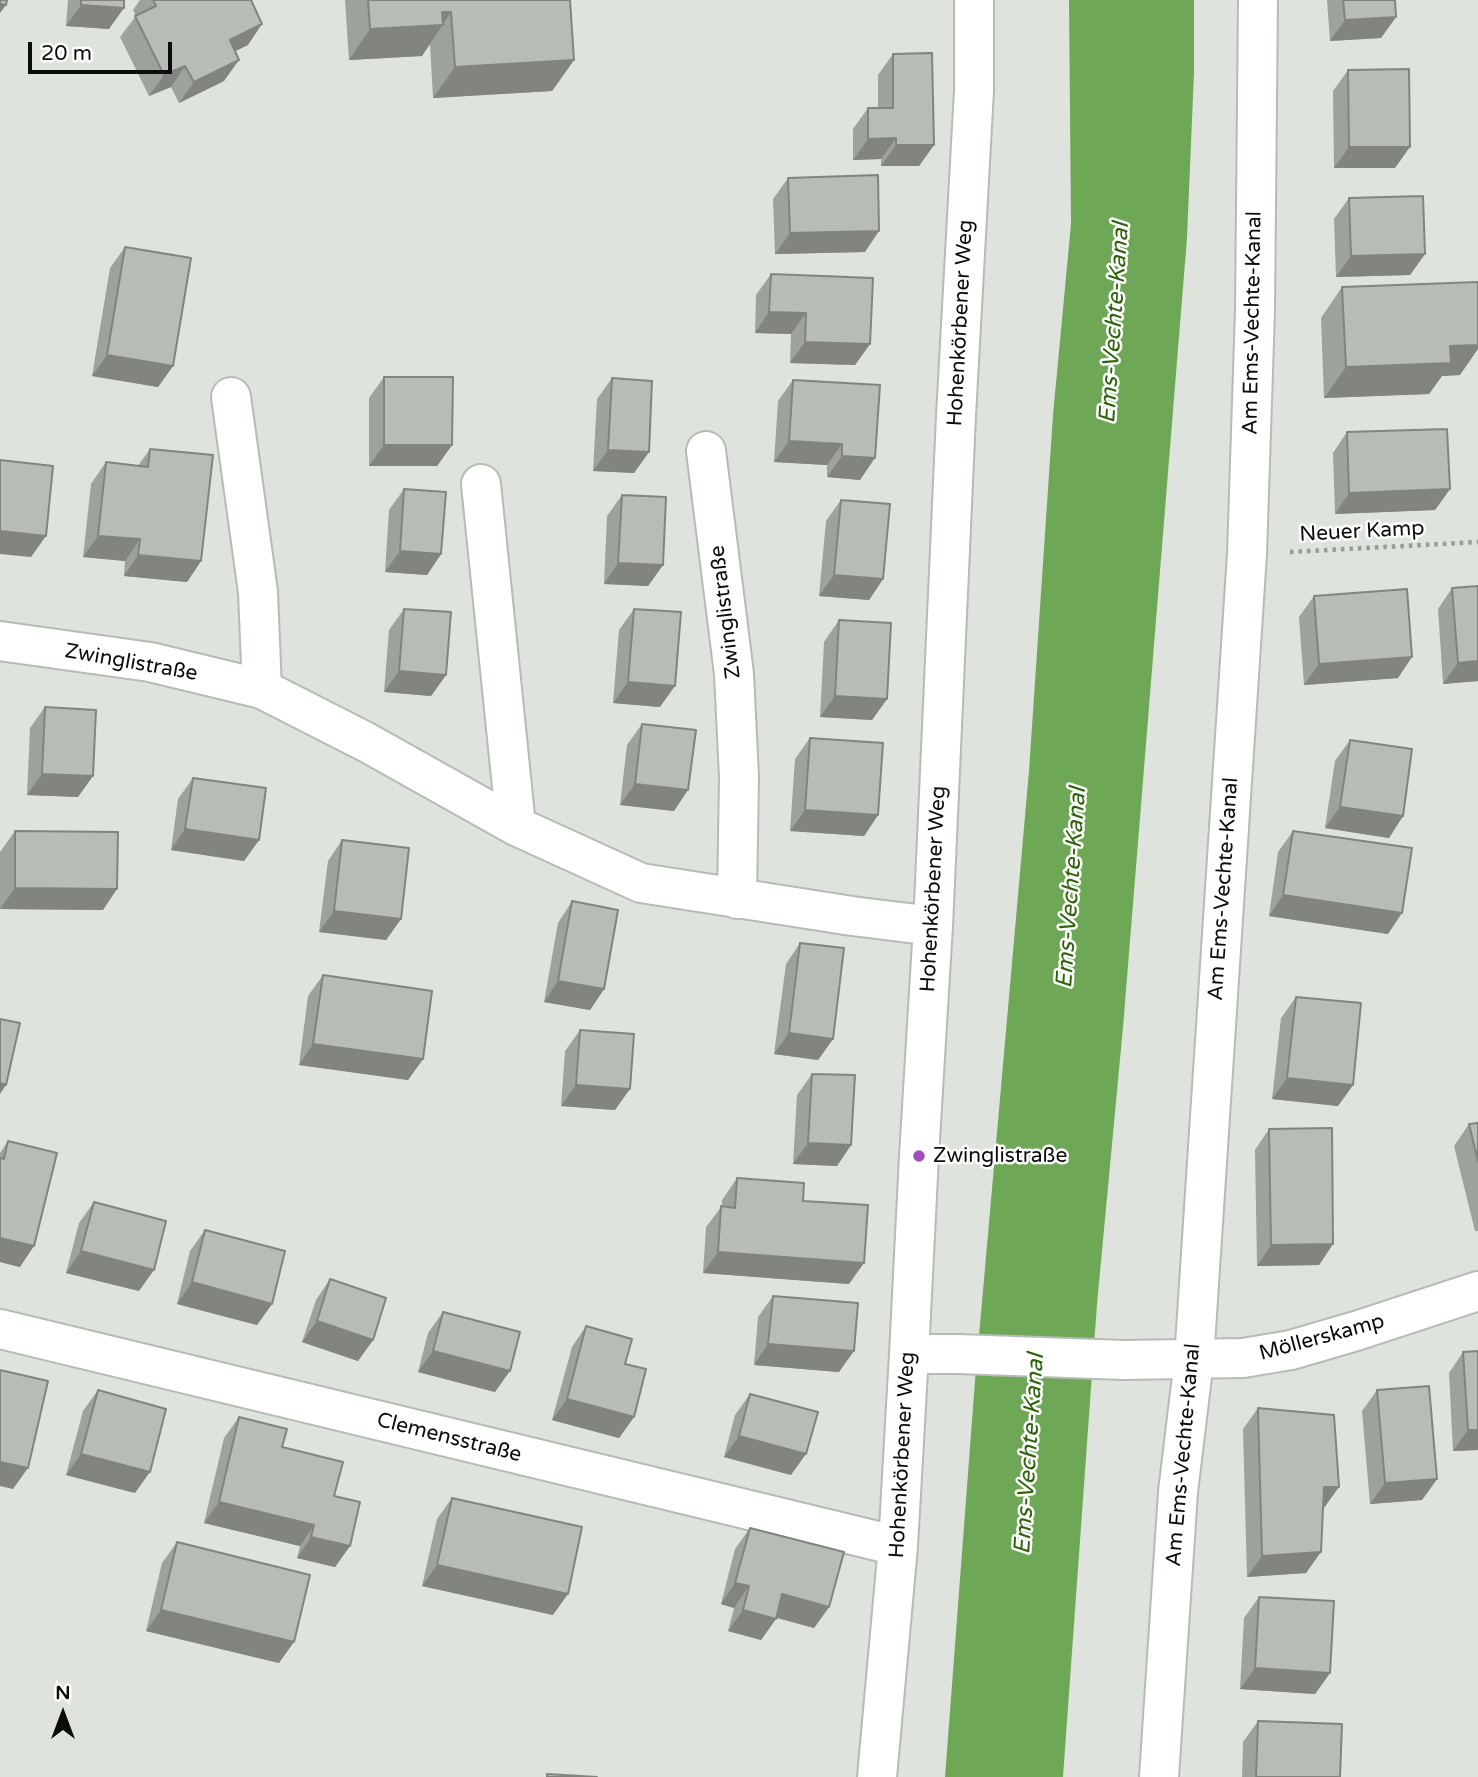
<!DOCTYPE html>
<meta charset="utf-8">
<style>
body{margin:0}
#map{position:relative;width:1478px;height:1777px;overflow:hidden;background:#dfe3dd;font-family:"Varela Round",sans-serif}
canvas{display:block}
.north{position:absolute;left:28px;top:1679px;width:70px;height:70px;-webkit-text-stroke:5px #fff;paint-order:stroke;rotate:0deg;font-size:19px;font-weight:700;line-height:28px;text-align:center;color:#0c0d0b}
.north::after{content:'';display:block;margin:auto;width:24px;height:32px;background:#0c0d0b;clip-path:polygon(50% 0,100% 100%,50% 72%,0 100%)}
.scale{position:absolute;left:28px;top:42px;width:144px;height:32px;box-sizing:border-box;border:4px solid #0c0d0b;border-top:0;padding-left:9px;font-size:21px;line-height:24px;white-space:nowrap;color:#0c0d0b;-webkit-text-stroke:5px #fff;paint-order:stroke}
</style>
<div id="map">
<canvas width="1478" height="1777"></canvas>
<div class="north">N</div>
<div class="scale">20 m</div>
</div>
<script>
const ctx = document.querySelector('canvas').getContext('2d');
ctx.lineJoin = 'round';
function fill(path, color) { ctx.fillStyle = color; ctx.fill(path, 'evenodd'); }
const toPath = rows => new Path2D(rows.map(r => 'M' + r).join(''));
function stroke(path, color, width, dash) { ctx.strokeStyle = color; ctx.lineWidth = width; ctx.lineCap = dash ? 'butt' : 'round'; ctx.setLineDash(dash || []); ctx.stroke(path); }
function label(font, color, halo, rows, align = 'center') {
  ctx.font = font + ' "Varela Round",sans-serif'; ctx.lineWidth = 5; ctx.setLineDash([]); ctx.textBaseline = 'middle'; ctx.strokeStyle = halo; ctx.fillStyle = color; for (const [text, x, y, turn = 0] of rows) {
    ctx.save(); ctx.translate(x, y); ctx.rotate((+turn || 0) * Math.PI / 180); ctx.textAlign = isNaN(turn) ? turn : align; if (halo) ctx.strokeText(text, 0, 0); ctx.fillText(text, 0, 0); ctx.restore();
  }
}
fill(toPath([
 [1069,0,1194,0,1194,72,1187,238,1123,1027,1097,1304,1063,1777,945,1777,975,1381,1029,771,1053,415,1071,224]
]), '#6ea755');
const minor = toPath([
 [231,397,258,592,262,689],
 [706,451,734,674,739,777,737,899],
 [481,484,516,826],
 [0,641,150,662,262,689,366,742,516,826,641,883,852,916,933,926],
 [0,1329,898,1546],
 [909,1354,958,1354,1124,1360,1243,1358,1291,1350,1356,1331,1478,1291],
 [877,1777,898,1546,909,1354,919,1156,933,926,956,416,974,90,974,0],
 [1159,1777,1178,1492,1194,1360,1247,554,1255,310,1258,0]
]);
stroke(minor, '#b7bbb5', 42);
stroke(toPath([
 [1290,552,1478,542]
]), '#989b96', 4.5, [3.5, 5]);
stroke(minor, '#fff', 38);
fill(toPath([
 [68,0,124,0,109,29,66,26],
 [140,0,251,0,248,45,235,51,224,81,179,103,171,87,149,96,120,37,136,16,133,10],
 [345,0,570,0,574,60,552,91,433,98,430,44,422,56,349,60],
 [1327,0,1395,0,1396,17,1381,38,1330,41],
 [893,54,934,145,919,166,881,166,881,159,853,160,853,129,868,108,878,108,878,75],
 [1348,70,1395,168,1334,168,1333,91],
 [788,178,865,252,775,254,773,199],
 [1349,198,1425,254,1410,275,1336,277,1334,219],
 [125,247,173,366,158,387,92,376,110,268],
 [771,274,870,344,855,365,790,363,791,334,755,333,756,295],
 [1342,287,1460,375,1442,376,1429,394,1324,398,1321,318],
 [384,377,452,445,437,466,369,466,369,398],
 [612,378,649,452,634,473,593,471,597,399],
 [793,380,880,385,860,480,827,477,827,465,774,462,778,401],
 [1347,432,1450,489,1435,510,1335,514,1333,453],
 [150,449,201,561,187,582,124,576,125,561,83,557,91,484,106,462,138,466],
 [404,489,441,554,427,575,385,572,389,510],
 [622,495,663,565,648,586,604,584,607,516],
 [841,500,883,579,869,600,819,596,826,521],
 [1452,588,1478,681,1443,684,1438,609],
 [1314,596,1398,678,1304,685,1299,617],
 [404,609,446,675,431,696,384,692,389,630],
 [634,609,660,707,613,703,619,630],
 [839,620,887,699,872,720,820,717,824,642],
 [45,707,78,797,27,795,30,728],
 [642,724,674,811,620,805,627,745],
 [810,738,878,815,864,836,790,831,795,759],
 [1350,740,1403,816,1389,838,1325,828,1335,761],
 [193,778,259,840,244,861,171,850,178,799],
 [15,831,103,910,0,909,0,852],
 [1293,831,1388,934,1269,916,1278,852],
 [342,840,401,919,386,940,319,932,328,861],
 [572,901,604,989,590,1010,544,1002,558,923],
 [800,943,833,1039,818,1060,774,1054,786,964],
 [323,975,423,1059,408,1080,299,1065,308,996],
 [1296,997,1353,1085,1338,1106,1272,1099,1281,1018],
 [580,1030,615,1110,561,1106,565,1051],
 [812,1074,851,1145,837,1166,793,1164,797,1095],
 [1478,1123,1478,1231,1475,1231,1454,1146,1469,1124],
 [1269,1129,1333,1244,1319,1265,1257,1266,1255,1150],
 [8,1141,20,1267,0,1262,0,1153],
 [737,1178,803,1201,849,1284,703,1273,706,1227,722,1206,722,1200],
 [94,1202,139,1291,66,1273,79,1223],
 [205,1230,272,1304,257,1325,177,1304,190,1251],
 [330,1279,373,1340,358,1361,302,1342,316,1300],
 [773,1296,839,1372,754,1365,758,1317],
 [443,1312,495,1392,418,1372,428,1333],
 [586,1326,625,1364,634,1417,619,1438,552,1420,572,1347],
 [1463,1352,1478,1450,1453,1451,1449,1373],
 [98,1390,135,1493,66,1475,83,1411],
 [1377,1390,1437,1479,1422,1500,1370,1504,1362,1411],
 [750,1394,791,1475,724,1457,735,1415],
 [1258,1408,1324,1508,1323,1508,1306,1573,1247,1577,1243,1429],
 [239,1417,282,1447,334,1496,350,1546,335,1567,297,1558,300,1546,204,1523,224,1438],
 [452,1498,553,1615,422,1586,437,1519],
 [750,1528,829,1607,814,1628,776,1618,761,1640,728,1631,734,1608,721,1604,735,1549],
 [177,1542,279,1663,146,1631,162,1563],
 [1259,1597,1330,1673,1315,1694,1240,1689,1244,1618],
 [1258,1721,1340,1777,1242,1777,1243,1742]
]), '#9ea29d');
fill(toPath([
 [0,4,6,5,0,13],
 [81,5,124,8,109,29,66,26],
 [442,12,451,12,422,56,349,60,370,29],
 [1396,17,1381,38,1330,41,1345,20],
 [262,24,248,45,215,61,230,40],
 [239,60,224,81,179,103,194,82],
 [574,60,552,91,433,98,455,67],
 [185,66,171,87,149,96,164,75],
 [896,138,881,159,853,160,868,139],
 [896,145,934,145,919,166,881,166],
 [1349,147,1410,147,1395,168,1334,168],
 [879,231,865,252,775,254,790,233],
 [1425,254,1410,275,1336,277,1351,256],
 [769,312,806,313,791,334,755,333],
 [805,342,870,344,855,365,790,363],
 [1478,345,1478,349,1460,375,1442,376,1429,394,1324,398,1346,367,1450,346],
 [107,355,173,366,158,387,92,376],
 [789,441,842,444,827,465,774,462],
 [384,445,452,445,437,466,369,466],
 [608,450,649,452,634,473,593,471],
 [842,456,875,458,860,480,827,477],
 [1450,489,1435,510,1335,514,1349,493],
 [0,531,46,536,31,557,0,554],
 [98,536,140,539,125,561,83,557],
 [400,551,441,554,427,575,385,572],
 [138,555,201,561,187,582,124,576],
 [618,563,663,565,648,586,604,584],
 [834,575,883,579,869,600,819,596],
 [1412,657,1398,678,1304,685,1319,664],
 [1478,661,1478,681,1443,684,1458,663],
 [399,671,446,675,431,696,384,692],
 [628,682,675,686,660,707,613,703],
 [835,696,887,699,872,720,820,717],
 [42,774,93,776,78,797,27,795],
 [635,784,688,790,674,811,620,805],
 [1340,807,1403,816,1389,838,1325,828],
 [805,810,878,815,864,836,790,831],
 [185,829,259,840,244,861,171,850],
 [15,888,117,889,103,910,0,909],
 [1283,895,1402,913,1388,934,1269,916],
 [334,911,401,919,386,940,319,932],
 [558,981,604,989,590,1010,544,1002],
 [789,1033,833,1039,818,1060,774,1054],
 [313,1044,423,1059,408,1080,299,1065],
 [1287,1078,1353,1085,1338,1106,1272,1099],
 [0,1083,6,1085,0,1094],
 [576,1085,630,1089,615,1110,561,1106],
 [808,1143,851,1145,837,1166,793,1164],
 [0,1238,34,1246,20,1267,0,1262],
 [1333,1244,1319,1265,1257,1266,1271,1245],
 [81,1251,154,1270,139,1291,66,1273],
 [718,1252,864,1263,849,1284,703,1273],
 [192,1282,272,1304,257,1325,177,1304],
 [317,1321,373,1340,358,1361,302,1342],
 [768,1344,854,1351,839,1372,754,1365],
 [433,1351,510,1371,495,1392,418,1372],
 [567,1399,634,1417,619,1438,552,1420],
 [1468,1430,1478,1430,1478,1450,1453,1451],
 [739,1436,806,1454,791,1475,724,1457],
 [81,1454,150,1472,135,1493,66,1475],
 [0,1462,28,1468,13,1489,0,1486],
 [1437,1479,1422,1500,1370,1504,1385,1483],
 [1324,1487,1339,1487,1324,1508,1309,1508],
 [219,1502,314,1525,300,1546,204,1523],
 [311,1537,350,1546,335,1567,297,1558],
 [1321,1552,1306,1573,1247,1577,1262,1556],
 [437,1565,568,1594,553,1615,422,1586],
 [735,1583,749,1586,734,1608,721,1604],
 [782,1594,829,1607,814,1628,768,1615],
 [161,1610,294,1642,279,1663,146,1631],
 [743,1610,776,1619,761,1640,728,1631],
 [1255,1668,1330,1673,1315,1694,1240,1689]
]), '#81847f');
const building = toPath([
 [0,0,7,0,6,5,0,4,0,0],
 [81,0,124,0,124,8,81,5,81,0],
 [153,0,251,0,262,24,230,40,239,60,194,82,185,66,164,75,135,16,156,6,153,0],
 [368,0,570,0,574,60,455,67,451,12,442,12,443,25,370,29,368,0],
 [1343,0,1395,0,1396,17,1345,20,1343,0],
 [932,53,934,145,896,145,896,138,868,139,868,108,893,108,893,54,932,53],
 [1409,69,1410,147,1349,147,1348,70,1409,69],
 [878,175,879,231,790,233,788,178,878,175],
 [1423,196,1425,254,1351,256,1349,198,1423,196],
 [125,247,191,258,173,366,107,355,125,247],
 [771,274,873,278,870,344,805,342,806,313,769,312,771,274],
 [1478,282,1478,345,1450,346,1451,363,1346,367,1342,287,1478,282],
 [384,377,453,377,452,445,384,445,384,377],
 [612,378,652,381,649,452,608,450,612,378],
 [793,380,880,385,875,458,842,456,842,444,789,441,793,380],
 [1447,429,1450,489,1349,493,1347,432,1447,429],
 [150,449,213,455,201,561,138,555,140,539,98,536,106,462,148,467,150,449],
 [0,460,53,466,46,536,0,531,0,460],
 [404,489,446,492,441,554,400,551,404,489],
 [622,495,666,497,663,565,618,563,622,495],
 [841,500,890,504,883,579,834,575,841,500],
 [1478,586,1478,661,1458,663,1452,588,1478,586],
 [1407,589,1412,657,1319,664,1314,596,1407,589],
 [404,609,451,612,446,675,399,671,404,609],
 [634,609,681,612,675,686,628,682,634,609],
 [839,620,891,623,887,699,835,696,839,620],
 [45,707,96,710,93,776,42,774,45,707],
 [642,724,696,730,688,790,635,784,642,724],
 [810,738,883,743,878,815,805,810,810,738],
 [1350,740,1412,749,1403,816,1340,807,1350,740],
 [193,778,266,788,259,840,185,829,193,778],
 [15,831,118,832,117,889,15,888,15,831],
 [1293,831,1412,848,1402,913,1283,895,1293,831],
 [342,840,409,848,401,919,334,911,342,840],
 [572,901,618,910,604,989,558,981,572,901],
 [800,943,844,948,833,1039,789,1033,800,943],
 [323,975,432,991,423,1059,313,1044,323,975],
 [1296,997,1361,1003,1353,1085,1287,1078,1296,997],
 [0,1019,20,1023,6,1085,0,1083,0,1019],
 [580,1030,634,1034,630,1089,576,1085,580,1030],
 [812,1074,855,1075,851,1145,808,1143,812,1074],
 [1478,1123,1478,1161,1469,1124,1478,1123],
 [1332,1128,1333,1244,1271,1245,1269,1129,1332,1128],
 [8,1141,57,1153,34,1246,0,1238,0,1158,4,1159,8,1141],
 [737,1178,804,1183,803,1201,868,1205,864,1263,718,1252,721,1206,735,1208,737,1178],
 [94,1202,166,1221,154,1270,81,1251,94,1202],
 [205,1230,285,1251,272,1304,192,1282,205,1230],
 [330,1279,386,1298,373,1340,317,1321,330,1279],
 [773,1296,858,1303,854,1351,768,1344,773,1296],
 [443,1312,520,1332,510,1371,433,1351,443,1312],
 [586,1326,632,1339,625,1364,646,1369,634,1417,567,1399,586,1326],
 [1478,1351,1478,1430,1468,1430,1463,1352,1478,1351],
 [0,1370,48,1381,28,1468,0,1462,0,1370],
 [1429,1386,1437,1479,1385,1483,1377,1390,1429,1386],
 [98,1390,166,1409,150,1472,81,1454,98,1390],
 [750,1394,818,1412,806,1454,739,1436,750,1394],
 [1258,1408,1334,1415,1339,1487,1324,1487,1321,1552,1262,1556,1258,1408],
 [239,1417,287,1429,282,1447,343,1462,334,1496,360,1502,350,1546,311,1537,314,1525,219,1502,239,1417],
 [452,1498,582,1527,568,1594,437,1565,452,1498],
 [750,1528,844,1552,829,1607,782,1594,776,1619,743,1610,749,1586,735,1583,750,1528],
 [177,1542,310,1575,294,1642,161,1610,177,1542],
 [1259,1597,1334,1601,1330,1673,1255,1668,1259,1597],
 [1258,1721,1342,1724,1340,1777,1256,1777,1258,1721],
 [547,1774,597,1777,547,1777,547,1774]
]);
fill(building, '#b8bcb6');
stroke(building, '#81847f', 2);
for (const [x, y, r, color] of [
 [919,1156,7,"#a14ebd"]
]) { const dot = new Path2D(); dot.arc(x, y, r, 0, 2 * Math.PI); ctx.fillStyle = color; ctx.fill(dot); stroke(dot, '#fff', 2.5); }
label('21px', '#0c0d0b', '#fff', [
 ["Hohenkörbener Weg",961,323,-87],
 ["Am Ems-Vechte-Kanal",1253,323,-89],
 ["Neuer Kamp",1362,532,-3],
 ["Zwinglistraße",726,612,-97],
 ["Zwinglistraße",131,663,10],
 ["Hohenkörbener Weg",934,889,-87],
 ["Am Ems-Vechte-Kanal",1224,889,-86],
 ["Möllerskamp",1322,1338,-15],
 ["Clemensstraße",449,1438,14],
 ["Hohenkörbener Weg",903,1455,-87],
 ["Am Ems-Vechte-Kanal",1184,1455,-85]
]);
label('21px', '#0c0d0b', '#fff', [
 ["Zwinglistraße",933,1156]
], 'left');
label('italic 23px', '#2e630c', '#fff', [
 ["Ems-Vechte-Kanal",1115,323,-86],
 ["Ems-Vechte-Kanal",1072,888,-86],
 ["Ems-Vechte-Kanal",1030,1454,-86]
]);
</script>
